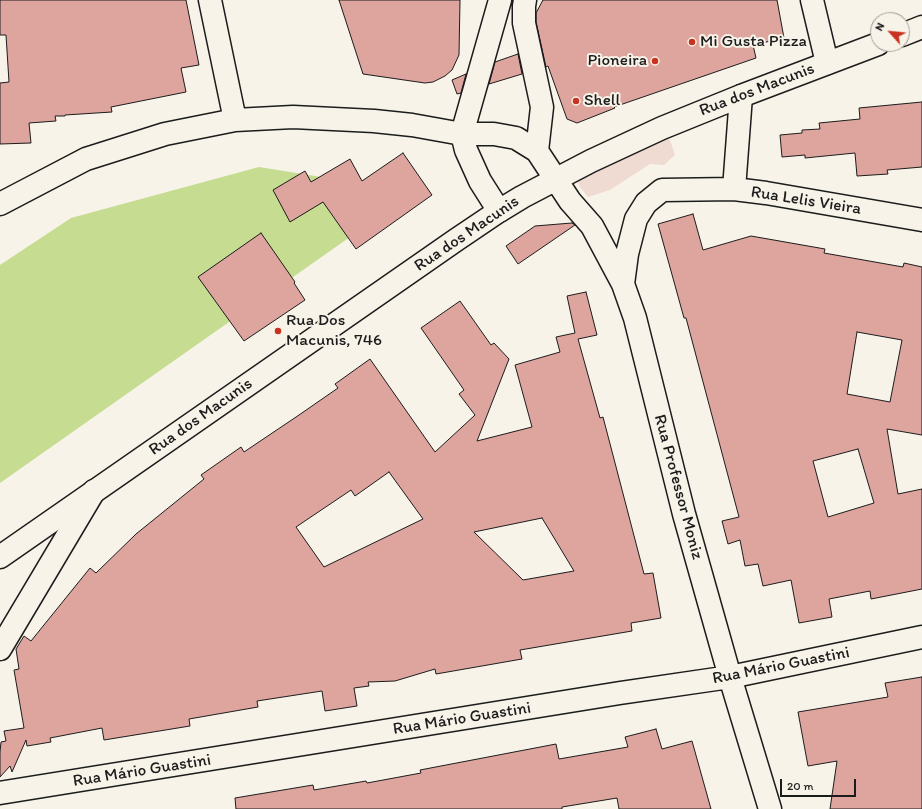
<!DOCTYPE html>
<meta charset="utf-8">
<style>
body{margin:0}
#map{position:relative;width:922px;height:809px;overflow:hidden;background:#f7f3e8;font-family:Itim,sans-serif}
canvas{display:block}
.north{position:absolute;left:870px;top:12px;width:40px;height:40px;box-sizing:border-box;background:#f7f3e8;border:1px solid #9f9d96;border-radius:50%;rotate:297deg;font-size:11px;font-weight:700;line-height:16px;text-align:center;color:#1c1c1c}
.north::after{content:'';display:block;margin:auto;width:14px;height:18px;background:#c8321e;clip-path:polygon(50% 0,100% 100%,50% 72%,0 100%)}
.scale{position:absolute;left:780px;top:779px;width:76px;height:18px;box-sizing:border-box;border:2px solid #1c1c1c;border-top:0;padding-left:5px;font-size:12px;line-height:14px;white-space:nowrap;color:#1c1c1c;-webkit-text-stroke:3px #f7f3e8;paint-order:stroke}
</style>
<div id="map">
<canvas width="922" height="809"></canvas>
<div class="north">N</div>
<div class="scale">20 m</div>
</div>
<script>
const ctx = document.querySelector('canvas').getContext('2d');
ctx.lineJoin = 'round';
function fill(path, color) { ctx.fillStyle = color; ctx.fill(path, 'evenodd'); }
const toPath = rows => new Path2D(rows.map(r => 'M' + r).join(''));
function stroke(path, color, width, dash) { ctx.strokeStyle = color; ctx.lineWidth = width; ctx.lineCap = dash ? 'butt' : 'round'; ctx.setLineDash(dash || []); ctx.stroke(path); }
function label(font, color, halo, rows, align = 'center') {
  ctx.font = font + ' Itim,sans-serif'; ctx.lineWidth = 4; ctx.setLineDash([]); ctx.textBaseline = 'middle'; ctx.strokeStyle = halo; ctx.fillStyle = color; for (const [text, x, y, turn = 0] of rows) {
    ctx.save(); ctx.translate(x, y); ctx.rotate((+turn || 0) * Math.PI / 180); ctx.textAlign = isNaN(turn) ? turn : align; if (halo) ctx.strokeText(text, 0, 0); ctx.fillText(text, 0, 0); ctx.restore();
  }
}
fill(toPath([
 [655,133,670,140,675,155,664,165,650,164,610,190,588,197,580,187,574,173]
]), '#f0dbd2');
fill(toPath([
 [259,167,414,192,0,483,0,265,71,218]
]), '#c6dc91');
const building = toPath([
 [0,0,186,0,199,65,181,68,186,92,111,107,112,112,65,115,65,116,55,116,56,121,29,123,31,143,0,144,0,83,9,82,6,35,0,35,0,0],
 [339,0,460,0,459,55,452,70,445,76,433,82,425,83,363,74,339,0],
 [543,0,777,0,784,38,753,45,756,58,614,107,615,108,577,123,567,119,548,66,546,67,536,22,536,13,543,0],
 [518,54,522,74,489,84,495,62,518,54],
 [466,74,461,93,457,94,452,80,466,74],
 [922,102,922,167,887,170,888,174,857,176,855,153,805,158,805,155,782,157,780,135,802,133,802,130,820,129,819,123,860,119,859,108,922,102],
 [403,153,432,195,356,249,323,202,290,222,273,190,305,171,311,182,350,159,362,181,403,153],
 [693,214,703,250,751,236,825,249,824,253,903,267,904,263,922,267,922,435,887,429,898,494,922,489,922,589,871,599,870,591,829,599,832,617,799,623,791,580,763,586,758,564,745,566,740,540,728,544,722,521,739,517,686,318,684,318,658,224,693,214],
 [857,332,902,340,890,402,847,394,857,332],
 [858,449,874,503,828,517,813,461,858,449],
 [572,223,575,225,518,264,506,246,535,226,572,223],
 [261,233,295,282,294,283,305,300,244,341,198,277,261,233],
 [586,292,597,335,578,339,600,418,603,417,644,574,653,573,661,618,631,623,632,631,520,650,522,659,436,674,435,669,395,681,368,682,369,686,354,688,357,706,325,711,322,691,257,701,258,707,189,719,190,726,104,740,102,728,50,738,51,742,27,746,26,740,12,772,10,766,0,777,0,752,1,742,6,741,4,731,24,728,14,670,19,669,16,649,24,636,31,641,90,568,96,573,136,534,204,479,201,475,241,447,244,452,299,415,338,388,335,384,370,359,435,452,475,415,459,394,464,390,421,328,460,301,491,345,494,343,509,359,477,441,532,427,515,365,560,352,556,337,575,333,567,296,586,292],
 [389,472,423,519,324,567,296,527,351,490,355,496,389,472],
 [542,518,574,571,523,580,474,532,542,518],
 [922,677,922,809,830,809,837,761,808,766,798,712,888,697,885,683,922,677],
 [656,729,662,749,692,741,711,809,619,809,617,798,562,807,562,809,236,809,235,798,313,785,314,790,366,781,367,783,421,773,420,770,556,744,559,759,628,747,625,737,656,729]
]);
fill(building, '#dea49e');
stroke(building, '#1c1c1c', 1);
const minor = toPath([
 [210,0,235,120],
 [525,0,524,6,524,23,542,107,537,151],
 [812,0,827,63],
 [734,189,741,96],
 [0,204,86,159,165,134,235,120,293,117,374,121,412,125,462,134,500,0],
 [499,211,480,181,466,150,462,134,494,134,516,138,537,151,570,201,592,226,623,284,635,318,684,514,730,677,770,809],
 [623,284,627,254,636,219,646,203,662,190,734,189,766,193,922,220],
 [0,649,94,491],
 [0,793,620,693,730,677,922,637]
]);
const secondary = toPath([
 [902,35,922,27],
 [0,557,456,240,499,211,522,197,591,161,662,128,741,96,878,44]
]);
stroke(minor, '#1c1c1c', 25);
stroke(secondary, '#1c1c1c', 25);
stroke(minor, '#f7f3e8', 22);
stroke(secondary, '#f7f3e8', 22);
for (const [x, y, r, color] of [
 [692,42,4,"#c8321e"],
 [655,61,4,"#c8321e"],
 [576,101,4,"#c8321e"],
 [278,331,4,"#c8321e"]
]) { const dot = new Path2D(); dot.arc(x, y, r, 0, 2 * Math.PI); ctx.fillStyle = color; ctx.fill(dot); stroke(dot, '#f7f3e8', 1.5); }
label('17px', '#1c1c1c', '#f7f3e8', [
 ["Mi Gusta Pizza",700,42],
 ["Pioneira",647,61,"right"],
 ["Shell",584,101],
 ["Rua Dos",286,321],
 ["Macunis, 746",286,341]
], 'left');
label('17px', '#1c1c1c', '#f7f3e8', [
 ["Rua dos Macunis",757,90,-21],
 ["Rua Lelis Vieira",806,201,9],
 ["Rua dos Macunis",467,234,-34],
 ["Rua dos Macunis",201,417,-35],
 ["Rua Professor Moniz",678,487,75],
 ["Rua Mário Guastini",781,666,-11],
 ["Rua Mário Guastini",462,719,-9],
 ["Rua Mário Guastini",142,771,-9]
]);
</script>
